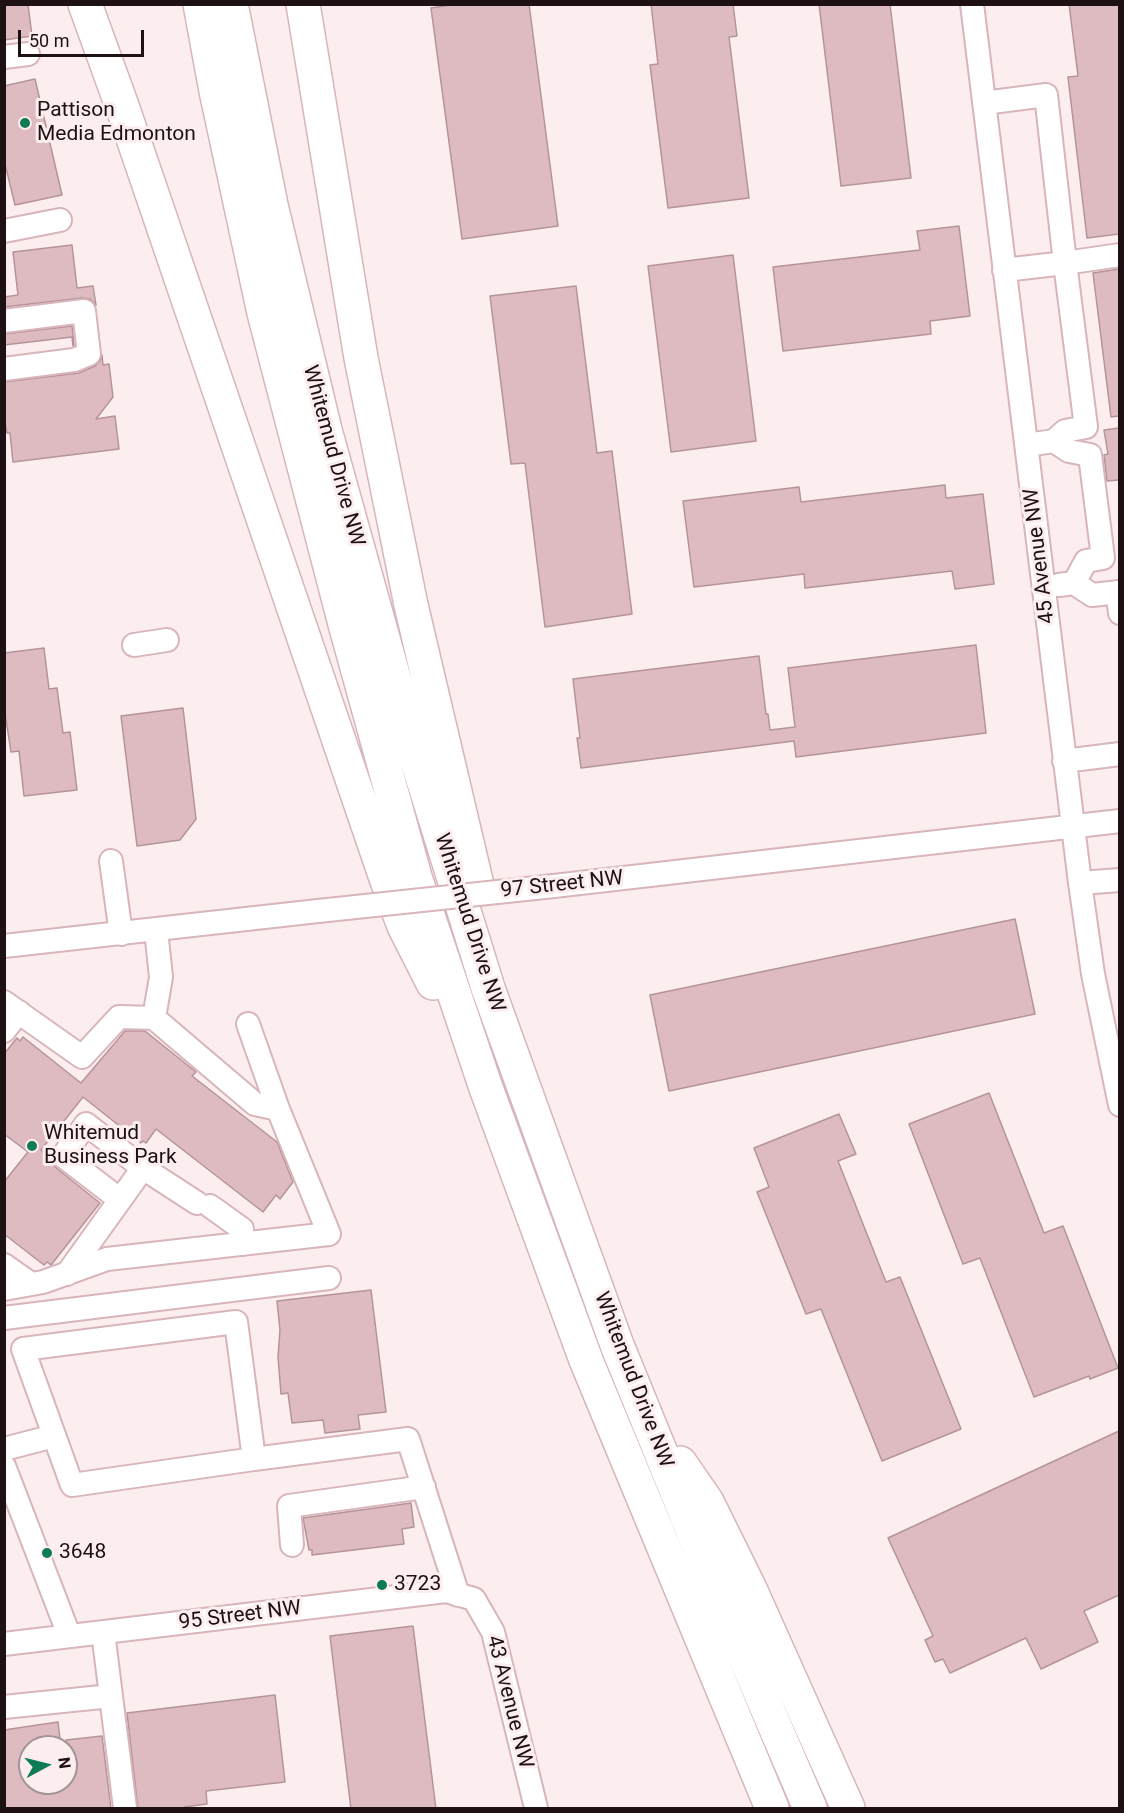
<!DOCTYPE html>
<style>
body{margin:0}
#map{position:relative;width:1124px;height:1813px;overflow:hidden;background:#fcedef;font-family:Roboto,sans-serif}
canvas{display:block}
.frame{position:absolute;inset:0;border:6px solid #1d1114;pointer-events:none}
.north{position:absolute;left:18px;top:1735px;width:60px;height:60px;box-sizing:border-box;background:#fcedef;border:2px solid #a39597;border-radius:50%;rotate:83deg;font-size:16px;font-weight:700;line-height:24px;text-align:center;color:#1d1114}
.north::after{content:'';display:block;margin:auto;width:21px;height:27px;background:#0d7b56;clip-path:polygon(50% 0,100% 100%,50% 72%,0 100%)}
.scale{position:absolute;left:18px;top:30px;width:126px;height:27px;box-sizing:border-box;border:3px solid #1d1114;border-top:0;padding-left:8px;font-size:18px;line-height:21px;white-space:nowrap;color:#1d1114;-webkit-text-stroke:4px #fcedef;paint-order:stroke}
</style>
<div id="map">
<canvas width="1124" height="1813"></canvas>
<div class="frame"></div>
<div class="north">N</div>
<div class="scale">50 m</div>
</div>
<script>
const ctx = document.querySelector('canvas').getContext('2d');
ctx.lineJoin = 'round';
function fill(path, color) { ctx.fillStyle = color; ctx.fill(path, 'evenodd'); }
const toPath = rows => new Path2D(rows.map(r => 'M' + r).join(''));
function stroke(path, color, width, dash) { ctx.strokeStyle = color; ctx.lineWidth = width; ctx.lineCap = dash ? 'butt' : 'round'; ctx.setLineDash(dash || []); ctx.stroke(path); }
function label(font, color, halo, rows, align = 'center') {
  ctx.font = font + ' Roboto,sans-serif'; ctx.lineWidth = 6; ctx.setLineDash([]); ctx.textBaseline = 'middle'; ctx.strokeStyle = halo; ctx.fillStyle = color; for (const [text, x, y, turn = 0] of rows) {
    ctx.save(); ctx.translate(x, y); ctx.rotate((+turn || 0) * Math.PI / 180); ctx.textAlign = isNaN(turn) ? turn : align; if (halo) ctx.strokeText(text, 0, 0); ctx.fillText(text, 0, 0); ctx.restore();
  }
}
const building = toPath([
 [4,4,28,4,32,36,4,40,4,4],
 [457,4,529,4,558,226,462,239,431,8,457,4],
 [651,4,733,4,737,36,729,37,749,198,668,208,650,65,658,64,651,4],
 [819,4,890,4,911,178,841,186,819,4],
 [1069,4,1119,4,1119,234,1087,238,1068,77,1078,76,1069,4],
 [35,79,62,195,15,205,4,160,4,86,35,79],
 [959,226,970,316,930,321,931,334,783,351,773,267,920,250,917,231,959,226],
 [72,245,77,288,93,286,96,305,90,299,82,298,4,307,4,297,18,295,13,252,72,245],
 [733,255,756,441,671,452,648,266,733,255],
 [1119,269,1119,416,1111,417,1093,273,1119,269],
 [576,286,597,453,612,451,632,614,545,627,525,463,511,464,490,296,576,286],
 [72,326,74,345,73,346,72,337,4,345,4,334,72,326],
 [102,355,103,365,109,364,113,397,96,419,115,416,119,449,13,462,10,433,7,433,4,417,4,382,79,373,95,366,100,361,102,355],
 [1119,428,1119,480,1107,481,1104,455,1108,454,1104,430,1119,428],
 [945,485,946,498,983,494,994,584,955,589,952,571,805,588,804,574,694,587,683,501,799,487,801,502,945,485],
 [976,645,986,733,796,757,794,741,581,768,577,738,580,738,573,679,759,656,766,714,768,714,770,730,795,727,788,668,976,645],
 [44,648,49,689,57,688,63,733,70,732,77,790,24,796,19,751,11,752,4,707,4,653,44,648],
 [183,708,196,819,180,840,137,846,121,716,183,708],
 [1015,919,1035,1014,669,1091,650,995,1015,919],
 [125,1031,145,1031,196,1072,192,1076,277,1142,293,1182,280,1199,276,1195,263,1212,156,1129,146,1143,143,1141,141,1143,83,1097,41,1150,50,1158,55,1167,100,1203,51,1265,47,1262,44,1265,4,1234,4,1182,28,1152,4,1134,4,1054,17,1038,20,1041,23,1037,81,1083,125,1031],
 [989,1093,1044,1233,1063,1226,1118,1368,1090,1379,1089,1376,1034,1397,980,1258,963,1264,909,1124,989,1093],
 [839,1114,856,1154,838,1161,886,1282,900,1277,961,1429,882,1461,821,1309,806,1314,757,1192,769,1187,754,1148,839,1114],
 [371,1290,386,1412,358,1415,360,1429,325,1433,323,1420,292,1423,288,1393,281,1394,278,1357,280,1330,277,1301,371,1290],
 [1119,1431,1119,1595,1084,1611,1098,1642,1041,1669,1026,1638,950,1673,943,1659,935,1662,925,1640,933,1636,888,1538,1119,1431],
 [411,1503,414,1527,402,1529,404,1544,312,1555,312,1550,309,1550,303,1518,411,1503],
 [413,1626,436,1809,351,1809,330,1636,413,1626],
 [275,1695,285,1782,206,1791,207,1804,184,1807,184,1809,138,1809,127,1713,275,1695],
 [58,1722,61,1747,30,1747,30,1783,66,1783,66,1740,102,1736,111,1809,4,1809,4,1730,58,1722]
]);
fill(building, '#debbc1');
stroke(building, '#b59499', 1.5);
const minor = toPath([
 [972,4,1080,883,1093,974,1120,1105],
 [4,57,28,54],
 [984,103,1046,95,1065,263,1120,255],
 [4,231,60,220],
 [1004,270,1065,263,1086,427,1065,431,1054,441,1027,445],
 [4,321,84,311,89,354,74,360,4,369],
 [1054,441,1069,451,1090,455,1103,558,1086,561,1074,583],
 [1059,585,1074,583,1092,595,1120,592],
 [1117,592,1120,613],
 [134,645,167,640],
 [1064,761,1120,754],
 [111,861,121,934],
 [1080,883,1120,880],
 [554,886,1120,821],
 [4,946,318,911],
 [4,1002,82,1057,119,1017,154,1018,161,977,156,930],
 [154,1018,255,1104,278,1109],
 [4,1031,19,1012],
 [119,1199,63,1156,86,1124,143,1168],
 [210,1206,242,1229,243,1244],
 [4,1265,31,1284],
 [67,1274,143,1168,197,1203],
 [4,1289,43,1282,107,1259,329,1234,278,1109,248,1024],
 [4,1318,329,1278],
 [236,1322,254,1459,72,1485,23,1349,236,1322],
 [4,1449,54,1436],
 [254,1459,408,1439,458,1595],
 [4,1466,69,1635],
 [292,1545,289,1506,424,1487],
 [4,1644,446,1591,474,1599,493,1632,536,1808],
 [111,1696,125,1808],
 [4,1707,111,1696,103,1632]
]);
const highway = toPath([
 [85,4,122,106,387,881,404,926,433,983],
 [200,4,216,91,264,313,345,624,415,877,486,1088,586,1360,772,1808],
 [231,4,271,205,325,430,416,757,488,988,617,1345,730,1622,810,1808],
 [303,4,361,358,411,605,477,885],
 [680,1463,707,1502,750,1589,848,1808]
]);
stroke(minor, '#d8b5bb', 26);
stroke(highway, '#d8b5bb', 36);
stroke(minor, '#fff', 22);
stroke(highway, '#fff', 33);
const minorBridge = toPath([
 [318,911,554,886]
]);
stroke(minorBridge, '#d8b5bb', 26, []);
stroke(minorBridge, '#fff', 22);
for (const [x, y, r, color] of [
 [25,123,6,"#0d7b56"],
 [32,1146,6,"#0d7b56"],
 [47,1553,6,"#0d7b56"],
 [382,1585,6,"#0d7b56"]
]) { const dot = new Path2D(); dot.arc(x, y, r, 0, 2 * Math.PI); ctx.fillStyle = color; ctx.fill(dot); stroke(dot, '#fcedef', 2); }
label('21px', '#1d1114', '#fcedef', [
 ["Pattison",37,111],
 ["Media Edmonton",37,135],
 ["Whitemud",44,1134],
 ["Business Park",44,1158],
 ["3648",59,1553],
 ["3723",394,1585]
], 'left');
label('21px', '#1d1114', '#fcedef', [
 ["Whitemud Drive NW",333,456,75],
 ["45 Avenue NW",1040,556,-97],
 ["97 Street NW",562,885,-6],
 ["Whitemud Drive NW",469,923,72],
 ["Whitemud Drive NW",633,1380,69],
 ["95 Street NW",240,1616,-7],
 ["43 Avenue NW",509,1702,76]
]);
</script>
